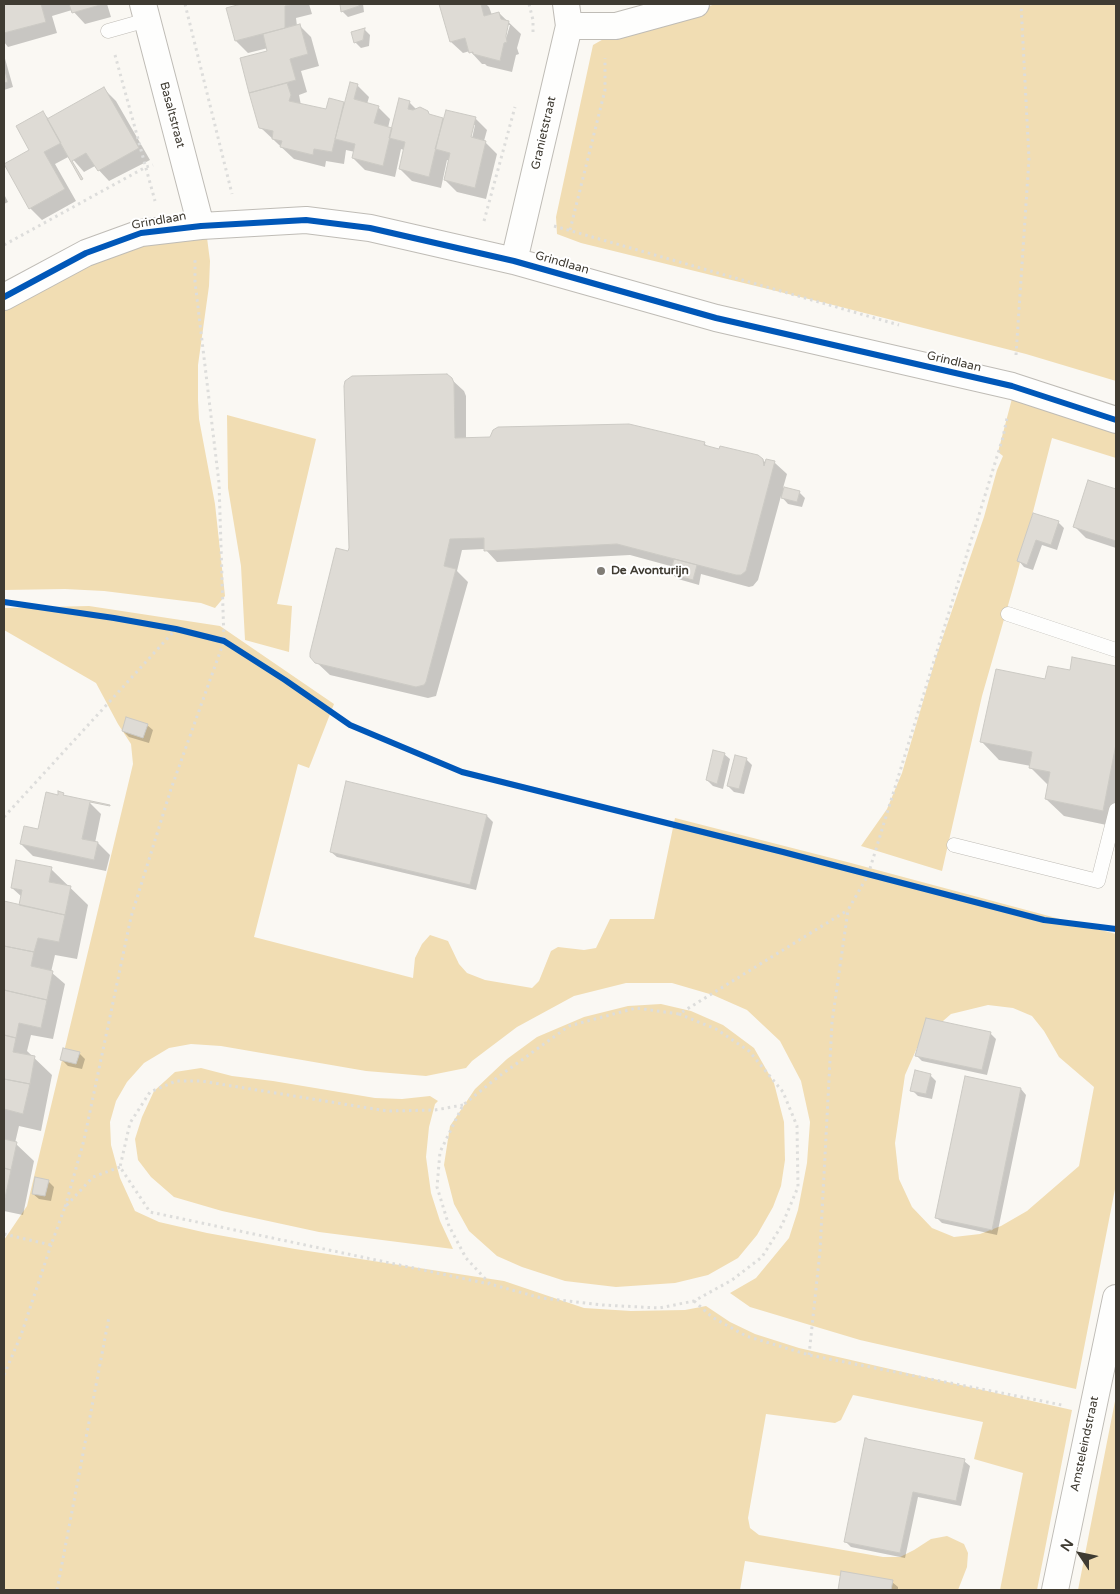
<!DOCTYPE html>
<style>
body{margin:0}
#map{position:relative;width:1120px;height:1594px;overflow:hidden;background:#faf8f3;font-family:"Varela Round",sans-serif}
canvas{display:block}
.frame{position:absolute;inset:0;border:5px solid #3f3b32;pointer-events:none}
.north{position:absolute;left:1055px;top:1529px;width:50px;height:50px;-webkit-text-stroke:4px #fff;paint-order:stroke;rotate:304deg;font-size:14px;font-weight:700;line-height:20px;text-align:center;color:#3f3b32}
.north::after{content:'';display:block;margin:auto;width:18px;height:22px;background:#3f3b32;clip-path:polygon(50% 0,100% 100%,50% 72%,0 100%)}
</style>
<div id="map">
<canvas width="1120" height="1594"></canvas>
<div class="frame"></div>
<div class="north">N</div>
</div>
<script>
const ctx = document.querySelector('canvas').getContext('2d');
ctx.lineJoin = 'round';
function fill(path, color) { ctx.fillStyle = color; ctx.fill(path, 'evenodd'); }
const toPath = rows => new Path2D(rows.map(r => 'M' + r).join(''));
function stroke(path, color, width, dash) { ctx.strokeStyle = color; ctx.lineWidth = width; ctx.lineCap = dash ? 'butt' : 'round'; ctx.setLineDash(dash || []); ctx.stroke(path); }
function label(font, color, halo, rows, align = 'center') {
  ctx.font = font + ' "Varela Round",sans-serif'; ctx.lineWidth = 4; ctx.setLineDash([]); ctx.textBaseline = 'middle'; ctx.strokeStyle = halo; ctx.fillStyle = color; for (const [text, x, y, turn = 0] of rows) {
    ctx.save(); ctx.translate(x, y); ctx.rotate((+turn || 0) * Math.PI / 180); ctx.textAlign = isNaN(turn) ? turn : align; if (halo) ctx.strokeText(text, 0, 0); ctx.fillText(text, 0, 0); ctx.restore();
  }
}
fill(toPath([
 [716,4,1116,4,1116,381,1026,354,837,306,581,243,557,234,556,217,593,45,614,33],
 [206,230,210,261,209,286,198,365,198,400,199,419,215,504,225,596,215,608,201,603,104,591,65,589,4,590,4,303,85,256],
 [1014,391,1116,425,1116,458,1052,438,1017,574,982,696,942,871,861,846,887,809,902,773,936,657,984,517,997,470,1003,456,998,452],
 [227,415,316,439,277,604,292,606,289,652,245,640,241,566,228,488],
 [89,606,220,626,334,704,309,768,298,764,254,937,413,978,415,958,422,944,430,935,448,941,459,964,467,973,485,980,532,988,539,981,551,951,558,947,584,950,596,948,610,919,654,919,675,818,851,863,1116,934,1116,1184,1076,1389,860,1340,750,1307,730,1293,756,1278,789,1238,798,1210,807,1163,810,1122,801,1081,780,1041,747,1010,713,995,672,983,626,983,574,996,517,1027,472,1061,466,1068,426,1076,366,1071,221,1046,191,1044,169,1048,144,1063,127,1082,116,1101,110,1122,111,1145,120,1178,135,1211,159,1222,207,1233,295,1249,504,1281,584,1308,631,1311,685,1310,706,1306,730,1322,755,1334,799,1348,916,1375,1072,1410,1037,1590,1000,1590,1023,1473,974,1459,983,1422,853,1395,841,1420,835,1423,766,1414,748,1518,750,1528,759,1535,883,1557,900,1557,914,1550,931,1539,947,1536,964,1544,968,1553,967,1567,958,1590,874,1590,862,1582,840,1576,745,1561,740,1590,4,1590,4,1240,27,1206,133,764,131,744,118,724,96,683,4,630,4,608],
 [988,1005,1013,1008,1032,1016,1044,1031,1059,1057,1094,1087,1079,1166,1027,1211,1001,1226,980,1234,954,1237,932,1228,912,1207,899,1179,895,1143,905,1075,920,1041,951,1014],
 [661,1004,691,1011,723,1025,754,1048,774,1083,784,1122,785,1160,781,1186,773,1207,757,1235,738,1258,708,1275,675,1283,616,1287,565,1281,522,1267,497,1256,469,1231,454,1204,444,1165,450,1126,475,1089,507,1059,537,1037,584,1017,628,1006],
 [201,1068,232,1076,273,1081,375,1098,402,1099,430,1096,438,1101,435,1104,429,1127,426,1157,431,1193,440,1221,453,1249,319,1232,222,1211,174,1197,151,1177,138,1160,135,1139,142,1117,154,1091,175,1072],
 [1116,1396,1116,1590,1078,1590]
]), '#f1ddb3');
fill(toPath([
 [4,4,107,4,111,17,85,24,72,10,52,16,57,33,8,47,4,42],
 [245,4,309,4,312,14,296,18,297,26,299,25,311,37,319,66,301,71,307,92,299,95,301,105,327,111,330,99,345,103,357,85,369,97,367,104,378,107,390,119,388,128,393,129,409,102,417,110,427,112,431,116,444,119,475,118,487,130,484,141,497,154,486,199,457,192,445,180,450,161,447,160,441,188,412,181,400,169,404,150,401,149,395,177,365,170,353,158,355,152,346,150,344,164,326,161,325,167,294,159,260,127,242,59,269,51,268,48,248,53,236,41,228,9],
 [473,125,475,125,471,143,468,143],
 [342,4,363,4,364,12,348,17,342,11],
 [444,4,486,4,489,7,492,15,499,13,521,34,517,48,519,54,516,55,512,72,487,66,485,64,482,64,470,51,463,53,451,42,441,5],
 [507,25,510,25,505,42],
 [365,30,370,35,369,46,361,48,355,42],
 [4,55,13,87,4,90],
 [104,89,116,101,150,160,109,181,95,166,84,172,70,156,55,164,76,201,42,220,30,208,31,150,43,113,49,119],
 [4,194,8,202,4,204],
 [451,379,464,391,466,396,466,439,704,443,709,448,761,458,766,463,775,463,787,474,783,488,799,492,805,498,802,507,788,504,781,496,758,580,753,586,749,587,701,574,699,585,678,579,672,574,674,567,630,555,497,562,485,549,462,550,457,571,468,582,436,696,428,698,330,675,314,660,349,553],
 [1089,481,1116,491,1116,548,1086,538,1074,526],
 [1034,514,1058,522,1064,528,1057,550,1042,545,1033,570,1024,567,1019,561],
 [1073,659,1116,667,1116,827,1064,816,1046,799,1048,785,1030,767,1031,766,999,760,982,742,1046,680,1071,671],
 [147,725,153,730,149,743,129,737,123,731],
 [724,754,730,759,723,789,713,786,707,780],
 [746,759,752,765,744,794,734,792,728,786],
 [347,783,487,816,493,822,476,890,337,857,331,852],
 [63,794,66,797,89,802,101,814,95,843,98,843,110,855,106,871,33,856,21,844,39,831,59,796],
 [51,869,88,905,77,959,55,955,51,972,65,984,53,1039,31,1035,27,1051,52,1075,41,1131,19,1126,15,1143,34,1161,23,1215,4,1211,4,903,20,906,22,897,12,888],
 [990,1033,996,1039,987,1075,922,1061,916,1055],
 [79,1053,85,1059,82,1069,68,1066,62,1060],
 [930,1075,936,1081,932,1099,918,1096,912,1090],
 [1021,1089,1026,1095,997,1235,942,1223,936,1217],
 [48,1181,54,1187,51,1201,39,1199,33,1194],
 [869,1441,964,1461,970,1466,961,1506,918,1497,905,1558,851,1547,845,1541],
 [842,1572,892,1582,898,1587,898,1590,839,1590]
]), '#0003');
const building = toPath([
 [4,4,41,4,46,22,4,33,4,4],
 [69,4,99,4,100,5,72,13,69,4],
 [241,4,294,4,285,6,285,28,235,41,226,8,241,4],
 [340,4,359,4,359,6,341,12,340,4],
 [439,4,481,4,484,16,499,12,501,19,509,21,506,36,507,42,504,43,500,61,473,54,473,52,469,53,465,38,450,42,439,4],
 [300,24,308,54,290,59,296,80,249,93,240,58,267,51,263,34,300,24],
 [365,28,363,40,354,43,351,32,365,28],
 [4,67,8,82,4,83,4,67],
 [350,82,358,84,354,99,379,106,374,123,392,128,383,166,352,158,355,144,335,139,350,82],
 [287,83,291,95,289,101,326,109,329,98,344,102,332,152,314,149,313,155,280,147,282,141,272,139,273,131,259,128,249,93,287,83],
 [104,87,139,148,98,171,86,153,72,161,83,179,81,180,47,119,104,87],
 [399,98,410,101,408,109,413,110,420,107,428,111,429,114,443,118,429,177,399,169,405,142,389,138,399,98],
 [446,110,476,117,471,137,486,141,475,188,444,180,450,153,435,149,446,110],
 [43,111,61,143,44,152,65,189,29,209,4,164,29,150,16,126,43,111],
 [447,374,452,378,454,383,455,438,490,437,493,430,498,427,629,424,705,442,704,445,719,449,720,446,758,455,763,459,764,466,766,459,775,461,746,571,741,575,736,575,617,544,484,551,484,538,450,539,444,566,456,569,426,682,424,685,416,687,315,663,310,657,310,653,336,548,348,551,349,548,344,386,345,381,352,376,447,374],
 [1088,480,1116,489,1116,541,1073,527,1088,480],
 [784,487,800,491,797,502,781,498,784,487],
 [1033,513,1059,521,1051,545,1036,540,1027,565,1017,561,1033,513],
 [674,559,697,565,693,580,670,574,674,559],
 [1072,657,1116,666,1116,744,1103,811,1045,799,1050,772,1029,768,1032,752,980,742,996,669,1045,679,1048,666,1070,670,1072,657],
 [126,717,148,724,143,738,122,731,126,717],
 [713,750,725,753,717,784,706,780,713,750],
 [735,755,747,758,739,789,727,786,735,755],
 [346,781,487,815,470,885,330,852,346,781],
 [58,791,64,793,63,795,110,805,110,806,90,802,82,839,98,842,94,860,20,844,24,826,38,829,46,792,58,795,58,791],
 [16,860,52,867,49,882,71,886,65,915,19,905,22,890,11,888,16,860],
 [4,901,65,915,59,942,38,938,34,952,4,946,4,901],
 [4,946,34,952,31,966,53,971,47,1000,4,990,4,946],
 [4,990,47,1000,41,1028,19,1023,16,1038,4,1035,4,990],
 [926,1018,991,1032,982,1070,915,1056,926,1018],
 [4,1035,16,1038,13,1052,35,1056,30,1084,4,1079,4,1035],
 [63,1048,80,1052,76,1064,60,1060,63,1048],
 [915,1070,931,1074,926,1094,910,1091,915,1070],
 [965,1076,1021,1088,992,1230,935,1218,965,1076],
 [4,1079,30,1084,23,1114,4,1109,4,1079],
 [4,1139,17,1142,11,1170,4,1168,4,1139],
 [4,1168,11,1170,5,1198,4,1198,4,1168],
 [35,1177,49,1180,45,1196,32,1194,35,1177],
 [865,1438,867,1438,867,1439,965,1459,956,1501,913,1492,900,1553,844,1542,865,1438],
 [841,1571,893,1580,891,1590,838,1590,841,1571]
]);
fill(building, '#dedbd5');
stroke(building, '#cccac4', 1);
const lane = toPath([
 [108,31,147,20],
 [1008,614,1116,650],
 [954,845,1098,881,1116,810]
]);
const street = toPath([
 [143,4,201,226],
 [569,26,616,26,696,4],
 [514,261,569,26,566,4],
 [4,297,86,253,141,233,201,226,306,220,370,228,514,261,716,318,1012,386,1116,420],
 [1055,1590,1116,1298]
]);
stroke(lane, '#bfbcb6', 15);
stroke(street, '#bfbcb6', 28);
stroke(toPath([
 [185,4,232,194],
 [529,4,533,20,533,33],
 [115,55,155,201],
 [484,221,515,107],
 [554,226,899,325],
 [570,230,605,90,605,58],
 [4,245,146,167,153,165],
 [1016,355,1029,159,1021,4],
 [4,817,176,629],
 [679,1014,716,1029,749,1051,783,1092,797,1126,798,1187,782,1225,762,1257,732,1280,694,1301,659,1308,603,1305,541,1298,490,1284,466,1258,449,1226,437,1187,440,1152,463,1105,498,1077,569,1026,636,1008,679,1014,848,910],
 [463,1105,435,1110,387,1111,201,1081,176,1081,150,1092,130,1123,120,1167,150,1212,489,1284],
 [65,1207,84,1140,131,917,171,789,224,641,219,483,195,282,195,258],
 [4,1234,51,1245,65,1207,93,1177,120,1167],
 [694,1301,712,1317,746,1336,809,1355,1062,1405],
 [809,1355,820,1251,832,1022,848,910,868,875,1003,437,1007,418],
 [4,1375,21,1335,51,1245],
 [57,1590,109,1317]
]), '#dddddb', 3, [2.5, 4]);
stroke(lane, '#fefefd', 14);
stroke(street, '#fefefd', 26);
stroke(toPath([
 [4,297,86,253,141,233,201,226,306,220,370,228,514,261,716,318,1012,386,1116,420],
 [4,602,114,618,176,629,224,641,285,680,350,725,462,772,783,852,1044,920,1116,929]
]), '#0057b8', 6);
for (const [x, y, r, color] of [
 [601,571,5,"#807d76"]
]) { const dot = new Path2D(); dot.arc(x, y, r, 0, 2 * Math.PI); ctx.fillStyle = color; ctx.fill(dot); stroke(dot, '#fff', 2); }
label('12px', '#3f3b32', '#fff', [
 ["Basaltstraat",172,115,75],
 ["Granietstraat",544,133,-77],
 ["Grindlaan",159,221,-10],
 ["Grindlaan",562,263,16],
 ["Grindlaan",954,362,13],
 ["Amsteleindstraat",1085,1444,-78]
]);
label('bold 12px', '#3f3b32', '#fff', [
 ["De Avonturijn",611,571]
], 'left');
</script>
